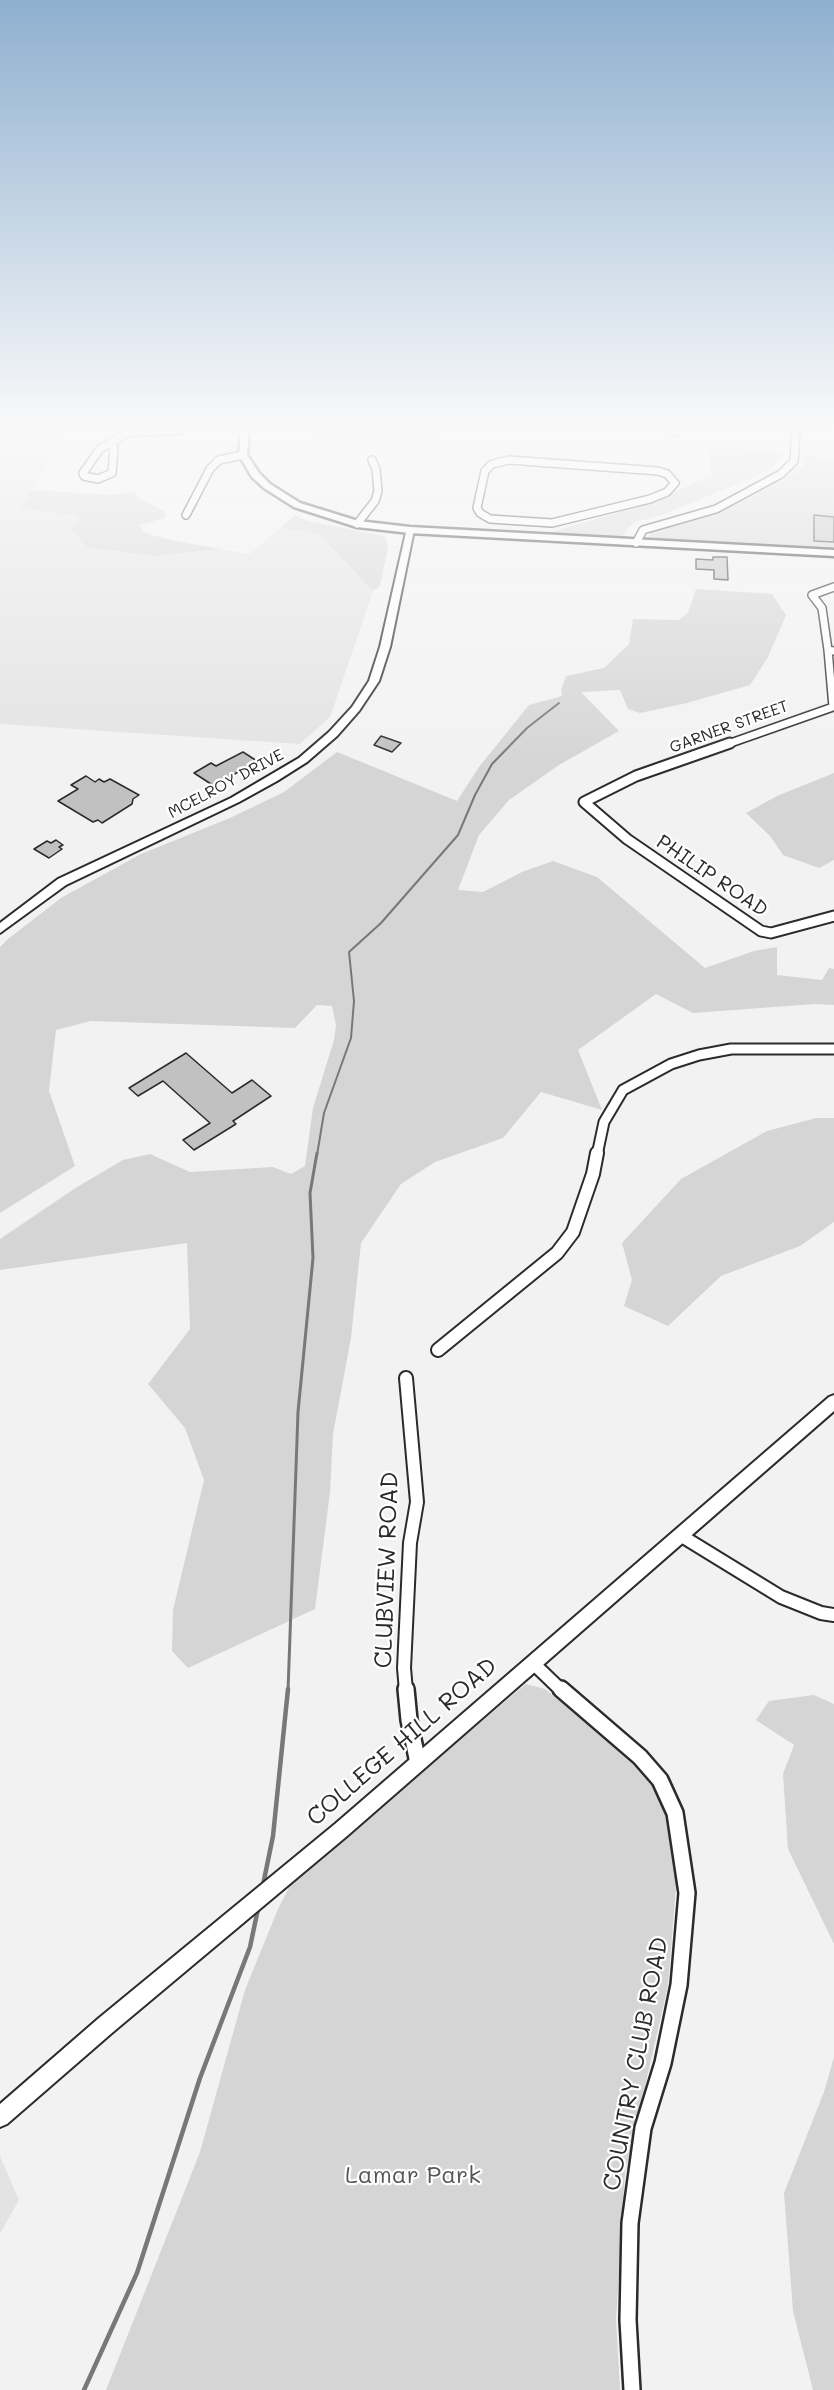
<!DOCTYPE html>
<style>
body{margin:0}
canvas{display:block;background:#f2f2f2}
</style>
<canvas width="834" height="2390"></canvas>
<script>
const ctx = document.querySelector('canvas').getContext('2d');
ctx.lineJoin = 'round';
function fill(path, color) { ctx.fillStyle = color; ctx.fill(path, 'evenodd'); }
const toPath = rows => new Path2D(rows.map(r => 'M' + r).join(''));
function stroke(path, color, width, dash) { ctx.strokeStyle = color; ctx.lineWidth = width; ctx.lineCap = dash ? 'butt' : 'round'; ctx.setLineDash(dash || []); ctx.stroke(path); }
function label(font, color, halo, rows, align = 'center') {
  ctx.font = font + ' Mali,sans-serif'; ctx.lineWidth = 4.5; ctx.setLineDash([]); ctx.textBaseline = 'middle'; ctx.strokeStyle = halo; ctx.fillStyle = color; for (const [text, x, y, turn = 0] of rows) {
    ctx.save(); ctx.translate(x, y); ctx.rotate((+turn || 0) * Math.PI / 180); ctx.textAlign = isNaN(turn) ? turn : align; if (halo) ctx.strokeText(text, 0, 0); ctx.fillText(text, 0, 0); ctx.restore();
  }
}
fill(toPath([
 [0,430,66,430,20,508,81,516,154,556,221,549,250,554,280,528,319,534,373,591,330,717,300,744,0,724],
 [0,2156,19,2200,0,2234]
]), '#e3e3e3');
fill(toPath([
 [293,430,453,430,442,436,397,445,322,438],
 [708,446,784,453,774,466,749,479,659,516,635,522,627,529,623,537,545,534,647,504,712,475],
 [804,454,834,460,834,553,648,540,650,533,657,530,718,514,782,481,797,472,805,464],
 [31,490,110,495,135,491,137,497,164,511,165,518,139,525,145,533,171,540,221,549,154,556,87,547,71,529,80,516,20,508],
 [295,515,308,521,385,536,388,547,380,586,373,591,319,534,280,528],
 [696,589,772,594,786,615,768,657,750,685,687,703,640,713,628,709,620,690,581,692,619,731,559,765,509,800,479,835,458,890,483,892,522,872,553,861,597,877,705,968,754,951,777,947,777,975,822,980,829,968,834,969,834,1005,815,1004,693,1013,656,994,578,1050,602,1110,541,1092,503,1138,435,1162,401,1184,361,1243,351,1338,333,1434,330,1492,315,1609,188,1668,172,1651,173,1610,204,1480,185,1428,148,1384,190,1329,187,1243,0,1270,0,1239,77,1187,123,1160,150,1154,190,1172,273,1167,291,1174,305,1166,313,1108,334,1040,336,1025,332,1006,317,1005,295,1028,91,1021,56,1030,49,1091,75,1166,0,1213,0,947,8,939,61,898,141,854,230,818,284,792,337,752,457,801,479,767,529,705,562,696,561,690,566,676,604,668,629,644,633,619,678,620,688,613],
 [834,773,834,860,819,868,783,855,770,836,746,813,777,796],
 [816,1118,834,1118,834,1222,800,1246,721,1276,668,1326,624,1306,632,1280,622,1243,681,1179,767,1131],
 [526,1684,545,1689,635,1761,655,1786,668,1816,678,1861,668,1986,625,2173,616,2320,620,2390,106,2390,200,2152,245,1990,278,1909,293,1880],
 [814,1695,834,1704,834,1944,788,1849,783,1774,794,1745,756,1720,769,1701],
 [834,2057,834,2390,813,2390,793,2311,784,2193,824,2092]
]), '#d5d5d5');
stroke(toPath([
 [317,1155,324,1113,351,1038,354,1001,349,952,381,923,458,835,475,795,492,764,527,728,559,703]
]), '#787878', 2);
stroke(toPath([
 [288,1691,298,1412,313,1258,310,1193,317,1153]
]), '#787878', 3);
stroke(toPath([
 [263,1885,273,1836,288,1689],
 [84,2390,137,2273,200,2078,250,1947,258,1909]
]), '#787878', 4.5);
const building = toPath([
 [814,515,834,517,834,542,814,541,814,515],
 [713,557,727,557,728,580,714,579,714,570,696,569,696,559,713,560,713,557],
 [381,736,401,743,392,752,374,745,381,736],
 [243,752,257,761,214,786,194,773,211,763,216,766,243,752],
 [86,776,95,782,99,779,104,782,110,779,139,795,133,799,132,804,102,823,98,820,93,822,58,801,78,789,71,785,86,776],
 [56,840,63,845,59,847,62,849,49,858,34,849,47,841,51,843,56,840],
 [186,1053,232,1093,252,1080,271,1096,233,1121,236,1124,194,1150,183,1140,210,1123,163,1081,138,1096,129,1088,186,1053]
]);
fill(building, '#c1c1c1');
stroke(building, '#2b2b2b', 1.5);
const minorFar3 = toPath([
 [673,433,674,430],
 [110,444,114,448,112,473,98,479,84,476,83,473,100,449,127,433,181,430],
 [509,460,658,471,667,474,675,483,667,492,650,499,552,523,490,519,480,513,477,508,485,471,492,464,509,460],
 [186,515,210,469,219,460,243,455],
 [357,524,375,501,378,491,376,469,372,460],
 [636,543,643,530,716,509,781,474,794,461,796,430],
 [834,587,812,595,822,608,828,650,834,651],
 [725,745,833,707,828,650]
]);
const minorFar2 = toPath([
 [730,743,636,776,584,802,627,839,761,931,771,933,834,916],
 [597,1155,604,1122,623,1090,671,1064,699,1055,731,1049,834,1049]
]);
const minorFar1 = toPath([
 [438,1350,557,1253,573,1232,593,1174,597,1153],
 [406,1378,417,1502,410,1543,404,1668,406,1691],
 [680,1535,781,1597,821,1613,834,1615],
 [533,1663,562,1691]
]);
const minor = toPath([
 [406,1689,409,1720,418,1763],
 [561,1689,640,1757,660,1780,675,1813,687,1893,679,1985,663,2063,643,2128,630,2223,628,2320,632,2390]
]);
const tertiary = toPath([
 [407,528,414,530,390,647,379,681,359,711,337,736,307,762,277,781,239,802,66,885,0,933,0,923,58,879,231,798,299,758,329,732,352,707,369,681,380,647,407,528],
 [834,1395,834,1411,347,1836,113,2032,7,2124,0,2127,0,2104,99,2018,335,1824,829,1397,834,1395]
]);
const secondary = toPath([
 [241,430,249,430,247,455,259,473,270,484,300,503,358,521,410,527,834,550,834,556,410,533,357,527,294,507,264,488,252,477,239,455,241,430]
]);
stroke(minorFar3, '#2b2b2b', 10);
stroke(minorFar2, '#2b2b2b', 13);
stroke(minorFar1, '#2b2b2b', 16);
stroke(minor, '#2b2b2b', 20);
stroke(tertiary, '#2b2b2b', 4);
stroke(secondary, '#2b2b2b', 5);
stroke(minorFar3, '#fff', 7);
stroke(minorFar2, '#fff', 9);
stroke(minorFar1, '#fff', 12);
stroke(minor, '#fff', 15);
fill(tertiary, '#fff');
fill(secondary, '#fff');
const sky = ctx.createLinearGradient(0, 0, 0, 765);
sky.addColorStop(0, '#8fb0d0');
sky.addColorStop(0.56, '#f9f9f9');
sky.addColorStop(1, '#f9f9f900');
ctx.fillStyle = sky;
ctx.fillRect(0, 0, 834, 765);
label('16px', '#2b2b2b', '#fff', [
 ["GARNER STREET",729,727,-20],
 ["MCELROY DRIVE",226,784,-28]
]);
label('20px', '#2b2b2b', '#fff', [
 ["PHILIP ROAD",712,876,34]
]);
label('24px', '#2b2b2b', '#fff', [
 ["CLUBVIEW ROAD",387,1570,-88],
 ["COLLEGE HILL ROAD",402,1742,-41],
 ["COUNTRY CLUB ROAD",636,2064,-79]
]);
label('24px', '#565656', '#fff', [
 ["Lamar Park",413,2176]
]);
</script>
